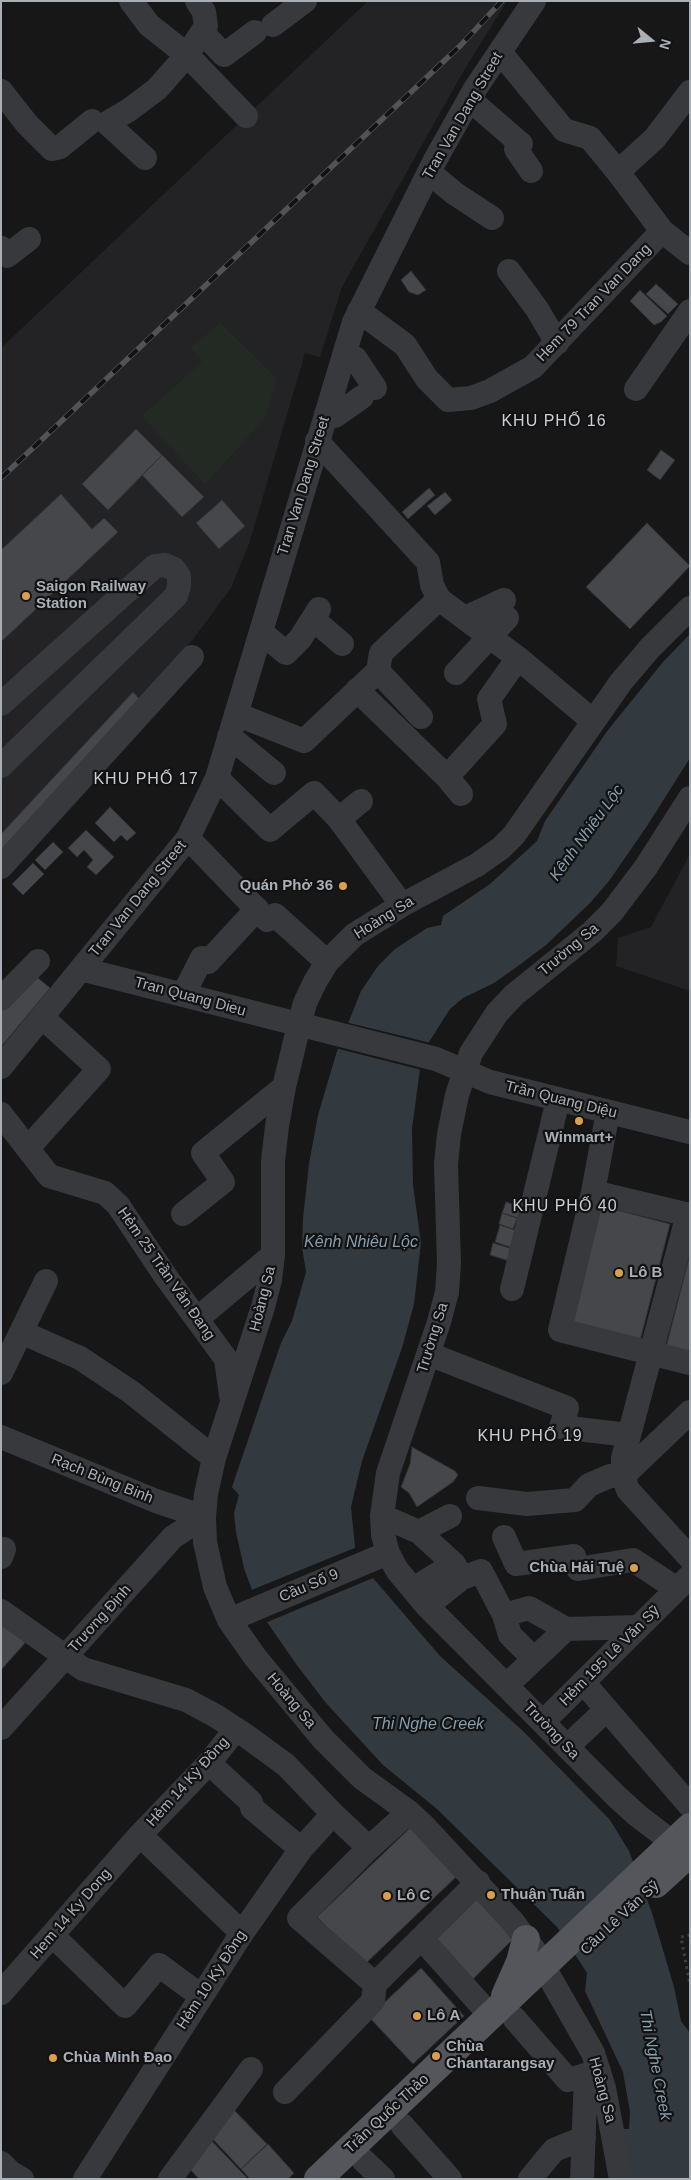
<!DOCTYPE html>
<meta charset="utf-8">
<style>
body{margin:0}
#map{position:relative;width:691px;height:2180px;overflow:hidden;background:#171718;font-family:Helvetica,sans-serif}
canvas{display:block}
.frame{position:absolute;inset:0;border:2px solid #aaafb6;pointer-events:none}
.north{position:absolute;left:626px;top:15px;width:50px;height:50px;-webkit-text-stroke:4px #121213;paint-order:stroke;rotate:107deg;font-size:14px;font-weight:700;line-height:20px;text-align:center;color:#aaafb6}
.north::after{content:'';display:block;margin:auto;width:18px;height:22px;background:#aaafb6;clip-path:polygon(50% 0,100% 100%,50% 72%,0 100%)}
</style>
<div id="map">
<canvas width="691" height="2180"></canvas>
<div class="frame"></div>
<div class="north">N</div>
</div>
<script>
const ctx = document.querySelector('canvas').getContext('2d');
ctx.lineJoin = 'round';
function fill(path, color) { ctx.fillStyle = color; ctx.fill(path, 'evenodd'); }
const toPath = rows => new Path2D(rows.map(r => 'M' + r).join(''));
function stroke(path, color, width, dash) { ctx.strokeStyle = color; ctx.lineWidth = width; ctx.lineCap = dash ? 'butt' : 'round'; ctx.setLineDash(dash || []); ctx.stroke(path); }
function label(font, color, halo, rows, align = 'center') {
  ctx.font = font + ' Helvetica,sans-serif'; ctx.lineWidth = 4.5; ctx.setLineDash([]); ctx.textBaseline = 'middle'; ctx.strokeStyle = halo; ctx.fillStyle = color; for (const [text, x, y, turn = 0] of rows) {
    ctx.save(); ctx.translate(x, y); ctx.rotate((+turn || 0) * Math.PI / 180); ctx.textAlign = isNaN(turn) ? turn : align; if (halo) ctx.strokeText(text, 0, 0); ctx.fillText(text, 0, 0); ctx.restore();
  }
}
fill(toPath([
 [368,1,507,1,463,72,342,287,320,357,305,353,250,541,231,588,194,638,1,865,1,348],
 [690,854,690,991,616,966,618,938,651,927]
]), '#232325');
fill(toPath([
 [220,323,277,379,265,418,205,484,142,416,202,362,191,348]
]), '#232a23');
fill(toPath([
 [690,634,690,758,647,826,609,881,590,903,546,945,518,966,494,983,463,998,450,1009,429,1042,420,1069,412,1129,413,1185,421,1243,414,1304,402,1348,362,1461,351,1507,355,1547,362,1563,373,1578,440,1656,523,1731,610,1820,629,1851,652,1913,674,1987,681,2021,690,2033,690,2179,632,2179,623,2129,629,2129,630,2112,623,2072,585,1991,587,1973,557,1927,437,1809,383,1765,326,1703,296,1664,267,1622,252,1590,244,1568,236,1532,234,1513,239,1495,232,1487,281,1343,292,1321,306,1272,302,1247,303,1218,309,1164,318,1115,337,1051,361,991,378,966,395,949,427,928,441,925,443,916,490,884,537,841,545,821,608,730,663,662]
]), '#323a3f');
fill(toPath([
 [345,1022,431,1043,422,1070,335,1048],
 [357,1547,373,1578,265,1623,249,1591]
]), '#171718');
const building = toPath([
 [411,271,426,290,418,295,409,292,401,280,411,271],
 [656,284,678,304,668,314,646,294,656,284],
 [640,290,667,316,661,322,654,325,630,301,640,290],
 [136,429,162,455,108,510,82,484,136,429],
 [661,450,675,460,660,480,647,470,661,450],
 [162,455,204,497,182,517,142,475,162,455],
 [429,488,435,495,408,519,402,512,429,488],
 [445,492,452,500,435,515,427,506,445,492],
 [61,494,92,529,104,518,118,532,1,642,1,550,61,494],
 [222,500,245,526,219,549,196,523,222,500],
 [647,523,690,566,630,629,586,587,647,523],
 [133,692,144,704,1,862,1,834,133,692],
 [110,807,136,833,127,841,121,835,114,842,95,823,110,807],
 [86,830,114,857,96,875,87,867,93,860,84,850,77,857,68,848,86,830],
 [53,842,63,852,45,870,35,860,53,842],
 [33,863,44,874,23,895,12,884,33,863],
 [32,973,50,988,1,1047,1,1010,32,973],
 [506,1202,524,1208,521,1219,502,1213,506,1202],
 [598,1205,670,1224,640,1341,568,1322,598,1205],
 [502,1213,517,1218,513,1229,499,1224,502,1213],
 [500,1225,518,1231,513,1248,495,1242,500,1225],
 [493,1243,516,1250,509,1261,490,1255,493,1243],
 [690,1254,690,1353,666,1347,690,1254],
 [412,1447,455,1471,458,1475,453,1482,417,1507,409,1493,401,1487,410,1464,412,1447],
 [1,1618,25,1643,1,1670,1,1618],
 [411,1827,457,1876,363,1966,317,1917,411,1827],
 [474,1895,516,1936,469,1983,428,1942,474,1895],
 [421,1968,464,2016,413,2064,369,2017,421,1968],
 [233,2109,267,2144,241,2169,207,2133,233,2109],
 [210,2139,248,2179,199,2179,185,2164,210,2139],
 [268,2144,294,2173,288,2179,250,2179,241,2169,268,2144]
]);
fill(building, '#46474a');
stroke(building, '#313134', 1);
stroke(toPath([
 [690,1935,681,1937,690,1985]
]), '#3e4043', 3, [2.5, 4]);
stroke(toPath([
 [131,1,149,25,187,55,206,26,204,12,197,1],
 [273,25,305,1],
 [203,33,224,55,255,32],
 [500,52,564,130,590,138,618,172,662,231,690,253],
 [1,91,27,124,52,149,60,147,92,121],
 [469,99,521,144,516,149,531,171],
 [145,158,107,123,129,110,157,89,187,55,246,116],
 [429,172,454,193,492,218],
 [618,172,655,138,690,92],
 [1,248,7,256,29,239],
 [509,271,537,309,557,343],
 [359,311,405,345,427,379,448,400,471,398,490,391,533,367,662,231],
 [344,355,355,358,375,388],
 [636,389,690,311],
 [326,414,335,416,362,397],
 [317,441,428,562,432,585,439,599,518,658,593,721],
 [465,618,504,600],
 [313,619,342,644],
 [261,632,286,653,300,639,319,609],
 [378,671,421,717],
 [456,673,507,618],
 [357,690,447,777,461,794],
 [1,704,155,566,165,565,174,569,179,576,179,586,176,596,1,766],
 [236,714,304,741,378,671,381,653,439,599],
 [229,736,274,773],
 [447,777,495,724,489,699,518,658],
 [217,778,270,830,314,793,339,819,402,905],
 [339,819,361,801],
 [188,838,267,920,275,915,327,962],
 [1,867,192,657],
 [81,969,436,1059,490,1082,690,1132],
 [183,995,202,958,208,962,257,909],
 [1,999,38,961],
 [1,1067,188,838,217,778,354,322,434,162,475,89,534,1],
 [608,1112,593,1192,560,1330,690,1363],
 [1,1114,49,1176,105,1193,118,1205,166,1277,226,1359,231,1396],
 [28,1148,99,1069,42,1017],
 [593,1192,690,1215],
 [183,1214,223,1182,203,1153,284,1087],
 [688,1214,623,1458,623,1476,628,1490,690,1558],
 [512,1289,558,1100],
 [197,1319,273,1255],
 [21,1332,80,1358,131,1392,214,1458],
 [429,1354,567,1408,561,1427,628,1435],
 [1,1373,46,1281],
 [1,1437,156,1501,204,1517],
 [478,1498,527,1504,575,1500,589,1485,610,1476,623,1476,690,1412],
 [382,1516,419,1532,454,1564,462,1578],
 [419,1532,450,1516],
 [504,1537,516,1564,574,1556,578,1569,633,1560,677,1589],
 [1,1557,4,1549],
 [413,1589,454,1564],
 [427,1606,462,1578,481,1571,504,1615,510,1635,534,1659],
 [1,1611,83,1669,186,1700,216,1716,245,1735,286,1765,333,1814,369,1848],
 [504,1615,529,1608,566,1629],
 [229,1620,388,1553],
 [583,1682,690,1806],
 [507,1685,566,1629,638,1627],
 [543,1722,690,1576],
 [1,1728,173,1537,204,1517],
 [567,1747,606,1710],
 [209,1763,251,1802,252,1808,301,1849],
 [140,1835,242,1933],
 [688,1854,638,1816,616,1796,427,1606,397,1570,388,1553,383,1535,382,1516,388,1473,439,1322,447,1292,449,1263,446,1164,449,1134,457,1095,471,1053,497,1013,514,995,592,932,612,912,646,867,690,798],
 [52,1935,125,2006,159,1965,190,1988],
 [422,1939,491,2016],
 [375,1984,299,1918,369,1848,409,1812],
 [1,1993,140,1835,209,1763,236,1729],
 [514,2018,568,2080,599,2071],
 [285,2092,373,2001,375,1984,478,1882],
 [402,2125,450,2179],
 [363,2160,383,2179],
 [1,2163,10,2172,22,2179],
 [85,2179,242,1933,301,1849,333,1814],
 [170,2179,251,2069],
 [530,2179,554,2150,584,2138],
 [582,2179,586,2075],
 [621,2179,604,2088,593,2053,534,1950,513,1922,423,1825,409,1812,362,1778,323,1739,255,1657,229,1620,215,1587,205,1542,204,1517,206,1494,214,1458,263,1307,270,1280,273,1255,273,1161,277,1126,284,1087,299,1025,305,1003,315,982,327,962,354,935,402,905,477,865,501,848,514,835,621,682,650,648,690,608]
]), '#38393d', 24);
stroke(toPath([
 [656,1884,690,1853],
 [505,1996,520,1962,526,1939],
 [318,2179,690,1827]
]), '#54565b', 28);
const rail = toPath([
 [1,478,461,45,502,1]
]);
stroke(rail, '#515357', 5.5);
stroke(rail, '#121213', 4, [11]);
for (const [x, y, r, color] of [
 [26,596,5,"#da9f4c"],
 [343,886,5,"#da9f4c"],
 [579,1121,5,"#da9f4c"],
 [619,1273,5,"#da9f4c"],
 [634,1568,5,"#da9f4c"],
 [491,1895,5,"#da9f4c"],
 [387,1896,5,"#da9f4c"],
 [417,2016,5,"#da9f4c"],
 [436,2056,5,"#da9f4c"],
 [53,2058,5,"#da9f4c"]
]) { const dot = new Path2D(); dot.arc(x, y, r, 0, 2 * Math.PI); ctx.fillStyle = color; ctx.fill(dot); stroke(dot, '#121213', 2); }
label('15px', '#aaafb6', '#121213', [
 ["Tran Van Dang Street",463,116,-60],
 ["Hem 79 Tran Van Dang",594,303,-46],
 ["Tran Van Dang Street",304,486,-73],
 ["Tran Van Dang Street",138,899,-51],
 ["Hoàng Sa",384,918,-32],
 ["Trường Sa",569,950,-40],
 ["Tran Quang Dieu",190,997,15],
 ["Trần Quang Diệu",561,1100,14],
 ["Hẻm 25 Trần Văn Đang",166,1274,55],
 ["Hoàng Sa",263,1299,-76],
 ["Trường Sa",433,1338,-73],
 ["Rạch Bùng Binh",102,1479,22],
 ["Cầu Số 9",309,1586,-23],
 ["Trương Định",100,1619,-48],
 ["Hẻm 195 Lê Văn Sỹ",610,1656,-45],
 ["Hoàng Sa",291,1701,50],
 ["Trường Sa",551,1731,46],
 ["Hẻm 14 Kỳ Ðồng",188,1782,-48],
 ["Hem 14 Ky Dong",71,1914,-49],
 ["Cầu Lê Văn Sỹ",620,1918,-43],
 ["Hẻm 10 Kỳ Ðồng",212,1980,-57],
 ["Hoàng Sa",602,2090,75],
 ["Trần Quốc Thảo",387,2114,-43]
]);
label('bold 15px', '#aaafb6', '#121213', [
 ["Saigon Railway",36,587],
 ["Station",36,604],
 ["Quán Phở 36",333,886,"right"],
 ["Winmart+",579,1138,"center"],
 ["Lô B",629,1273],
 ["Chùa Hải Tuệ",624,1568,"right"],
 ["Thuận Tuấn",501,1895],
 ["Lô C",397,1896],
 ["Lô A",427,2016],
 ["Chùa",446,2047],
 ["Chantarangsay",446,2064],
 ["Chùa Minh Đạo",63,2058]
], 'left');
ctx.letterSpacing = '1px';
label('16px', '#cbced3', '#121213', [
 ["KHU PHỐ 16",554,422],
 ["KHU PHỐ 17",146,780],
 ["KHU PHỐ 40",565,1207],
 ["KHU PHỐ 19",530,1437]
]);
ctx.letterSpacing = '0px';
label('italic 16px', '#869ead', '#121213', [
 ["Kênh Nhiêu Lộc",587,833,-54],
 ["Kênh Nhiêu Lộc",361,1243],
 ["Thi Nghe Creek",428,1725],
 ["Thi Nghe Creek",655,2065,79]
]);
</script>
